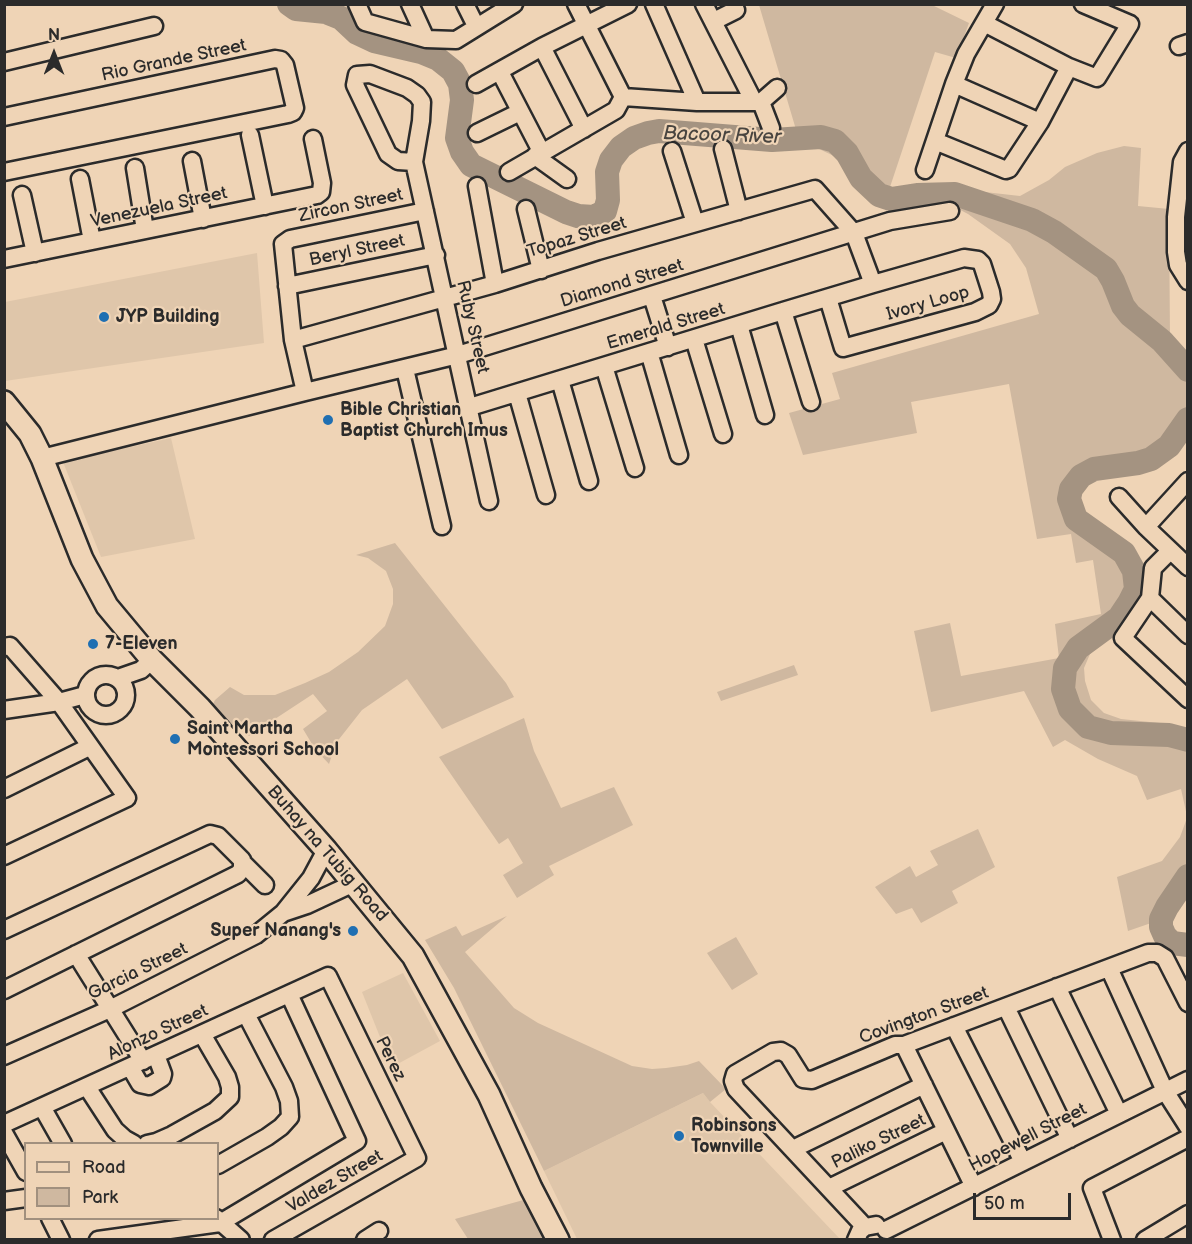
<!DOCTYPE html>
<style>
body{margin:0}
#map{position:relative;width:1192px;height:1244px;overflow:hidden;background:#efd4b6;font-family:"Balsamiq Sans",sans-serif}
canvas{display:block}
.frame{position:absolute;inset:0;border:6px solid #2b2b2b;pointer-events:none}
.legend{position:absolute;left:24px;top:1142px;width:195px;height:78px;box-sizing:border-box;background:#efd4b6;border:2px solid #a1907e;margin:0;padding:8px 10px;list-style:none;font-size:18px;color:#2b2b2b}
.legend li{display:flex;align-items:center;gap:12px;height:30px}
.legend b{width:30px;border:2px solid #a1907e}
.north{position:absolute;left:24px;top:24px;width:60px;height:60px;-webkit-text-stroke:4px #efd4b6;paint-order:stroke;rotate:0deg;font-size:16px;font-weight:700;line-height:24px;text-align:center;color:#2b2b2b}
.north::after{content:'';display:block;margin:auto;width:21px;height:27px;background:#2b2b2b;clip-path:polygon(50% 0,100% 100%,50% 72%,0 100%)}
.scale{position:absolute;left:973px;top:1193px;width:98px;height:27px;box-sizing:border-box;border:3px solid #2b2b2b;border-top:0;padding-left:8px;font-size:18px;line-height:21px;white-space:nowrap;color:#2b2b2b;-webkit-text-stroke:4px #efd4b6;paint-order:stroke}
</style>
<div id="map">
<canvas width="1192" height="1244"></canvas>
<div class="frame"></div>
<ul class="legend">
<li><b style="height:8px;background:#efd4b6"></b>Road</li>
<li><b style="height:16px;background:#cfb8a0"></b>Park</li>
</ul>
<div class="north">N</div>
<div class="scale">50 m</div>
</div>
<script>
const ctx = document.querySelector('canvas').getContext('2d');
ctx.lineJoin = 'round';
function fill(path, color) { ctx.fillStyle = color; ctx.fill(path, 'evenodd'); }
const toPath = rows => new Path2D(rows.map(r => 'M' + r).join(''));
function stroke(path, color, width, dash) { ctx.strokeStyle = color; ctx.lineWidth = width; ctx.lineCap = dash ? 'butt' : 'round'; ctx.setLineDash(dash || []); ctx.stroke(path); }
function label(font, color, halo, rows, align = 'center') {
  ctx.font = font + ' "Balsamiq Sans",sans-serif'; ctx.lineWidth = 4.5; ctx.setLineDash([]); ctx.textBaseline = 'middle'; ctx.strokeStyle = halo; ctx.fillStyle = color; for (const [text, x, y, turn = 0] of rows) {
    ctx.save(); ctx.translate(x, y); ctx.rotate((+turn || 0) * Math.PI / 180); ctx.textAlign = isNaN(turn) ? turn : align; if (halo) ctx.strokeText(text, 0, 0); ctx.fillText(text, 0, 0); ctx.restore();
  }
}
fill(toPath([
 [257,253,264,343,5,381,5,302],
 [171,438,195,539,101,557,63,462],
 [403,973,440,1041,392,1067,362,992],
 [703,1093,710,1102,840,1239,577,1239,544,1171]
]), '#dfc6aa');
fill(toPath([
 [759,5,932,5,969,23,956,58,935,52,888,193,930,188,958,189,1020,196,1049,180,1065,167,1097,153,1124,146,1141,148,1138,206,1169,209,1170,340,1187,364,1187,429,1171,451,1156,465,1140,470,1099,474,1084,481,1076,489,1076,500,1081,512,1129,552,1138,564,1143,587,1135,609,1122,627,1090,654,1084,668,1085,681,1091,700,1104,713,1121,719,1169,724,1187,730,1187,816,1181,789,1147,800,1137,776,1098,759,1065,740,1053,747,1024,691,931,712,914,631,950,623,961,676,1059,658,1055,624,1101,614,1093,560,1076,563,1071,534,1037,539,1009,384,911,402,917,433,803,455,789,413,840,399,832,373,1039,314,1026,268,1010,244,968,214,947,203,888,210,866,196,834,156,817,148,799,148,797,133],
 [395,543,506,683,514,697,442,729,407,679,362,710,336,743,329,764,315,749,303,729,327,711,313,694,249,736,227,720,213,704,215,700,230,687,244,695,275,695,305,683,329,672,358,652,385,626,393,604,393,589,386,571,368,558,356,555],
 [794,665,798,675,721,701,717,692],
 [524,718,534,751,561,808,614,787,633,825,549,866,554,875,517,898,503,875,523,863,508,838,499,844,439,757],
 [1187,818,1187,886,1167,919,1169,927,1178,934,1187,937,1187,950,1176,948,1163,940,1154,922,1128,931,1117,877,1162,861,1180,837],
 [978,829,995,867,952,891,958,903,921,923,912,908,896,914,875,887,910,866,916,877,938,865,930,851],
 [507,916,465,952,514,1008,538,1023,632,1066,652,1069,666,1068,687,1065,699,1061,726,1089,710,1102,703,1093,544,1171,454,988,425,940,456,926,462,936],
 [736,937,758,974,732,990,707,953],
 [527,1199,549,1239,468,1239,455,1219]
]), '#cfb8a0');
stroke(toPath([
 [289,4,296,9,326,12,341,18,357,33,374,41,421,52,438,59,453,71,460,84,462,100,457,138,462,152,471,165,566,212,578,216,594,217,605,211,608,200,607,172,611,160,621,147,634,138,648,133,659,131,772,140,821,137,835,141,847,153,861,178,879,195,891,199,917,195,955,194,1032,220,1054,232,1106,269,1113,281,1123,306,1130,315,1162,341,1188,370],
 [1188,419,1169,446,1151,459,1138,463,1094,469,1081,476,1071,489,1069,499,1076,519,1124,553,1134,571,1136,589,1129,603,1119,618,1078,648,1065,668,1063,689,1070,709,1088,727,1111,733,1169,735,1188,740],
 [1188,876,1167,907,1161,919,1161,927,1165,936,1172,943,1188,945]
]), '#a49381', 24);
const minor = toPath([
 [357,4,365,22,426,39,456,40,514,4],
 [410,4,426,39],
 [465,4,476,26],
 [576,4,623,97],
 [654,4,697,102],
 [704,4,754,102],
 [714,21,736,10],
 [1179,46,1188,43],
 [542,47,584,129],
 [4,62,154,26],
 [1069,67,1097,78,1130,24,1083,4],
 [500,72,542,153],
 [476,84,542,47,628,4],
 [954,84,1040,122],
 [761,102,771,128],
 [4,117,275,59,281,60,285,65,295,108,293,112,288,114,4,172],
 [477,133,520,112],
 [250,135,265,206],
 [935,141,1006,170,1009,169,1040,122,1069,67,984,23],
 [723,149,739,211],
 [672,151,695,223],
 [1188,151,1182,162,1176,217,1176,252,1178,265,1188,281],
 [535,156,567,179],
 [192,161,203,219],
 [414,162,398,161,388,154,355,85,357,75,370,74,407,88,417,95,422,102,421,121,414,162,489,501],
 [135,168,145,230],
 [925,170,954,84,966,54,995,4],
 [509,172,616,110,623,97,697,102,761,102,777,88],
 [80,179,92,241],
 [477,186,495,284],
 [22,195,35,253],
 [526,209,541,270],
 [4,259,317,195,321,192,322,183,313,139],
 [287,286,436,255],
 [652,296,668,347],
 [783,311,811,402],
 [739,325,765,415],
 [694,339,723,434],
 [293,340,495,284,598,251,815,189,854,233,873,284],
 [649,352,679,455],
 [604,366,635,468],
 [405,369,442,526],
 [560,380,589,481],
 [305,392,293,340,283,244,290,239,425,211],
 [517,393,546,495],
 [470,407,783,311,873,284,964,258,978,260,982,264,991,292,992,299,989,305,975,312,843,348,828,298],
 [42,458,305,392,458,355,890,221,950,211],
 [1119,497,1146,527,1188,567],
 [1146,527,1188,481],
 [1170,551,1153,568,1150,598,1123,638,1188,699],
 [1150,598,1188,635],
 [4,647,10,646,59,702,127,798,4,856],
 '86 695a20 20 0 1 1 40 0a20 20 0 1 1-40 0Z',
 [118,678,141,670,152,660],
 [4,710,59,702,85,695],
 [4,789,89,747],
 [243,863,265,885],
 [283,913,307,905,354,883],
 [4,930,210,834,218,836,242,860,242,869,238,874,4,990],
 [76,954,143,1061],
 [1109,968,1165,1091,1188,1127],
 [1057,987,1119,1114],
 [1006,1007,1070,1139],
 [954,1026,1023,1162],
 [904,1045,974,1187],
 [4,1056,110,1009,256,935,283,913,311,878,326,850],
 [130,1067,140,1084,149,1086,162,1078,163,1074,156,1055],
 [87,1087,115,1130,125,1139,134,1144],
 [42,1107,63,1144],
 [4,1124,328,976,417,1158,273,1240],
 [4,1133,26,1172],
 [147,1144,156,1142,172,1135,215,1111,230,1097,230,1087,227,1077,202,1034],
 [793,1149,924,1085],
 [218,1165,267,1137,281,1127,290,1117,289,1101,284,1087,246,1014],
 [829,1188,946,1131],
 [4,1201,26,1198],
 [50,1218,61,1240],
 [216,1218,241,1240],
 [865,1227,736,1089,733,1081,735,1074,773,1052,781,1051,788,1055,803,1079,812,1080,895,1045,904,1045,1148,953,1157,953,1165,958,1188,1003],
 [886,1230,1188,1080],
 [98,1240,220,1223,357,1141,289,994],
 [365,1240,379,1231],
 [856,1240,860,1231,865,1227,876,1225],
 [1112,1240,1092,1188,1188,1138],
 [1145,1240,1188,1214]
]);
const major = toPath([
 [4,402,30,434,42,458,82,559,107,606,152,660,200,708,326,850,413,956,489,1095,531,1188,558,1240]
]);
stroke(minor, '#2b2b2b', 21);
stroke(major, '#2b2b2b', 26);
stroke(minor, '#efd4b6', 16);
stroke(major, '#efd4b6', 21);
for (const [x, y, r, color] of [
 [104,317,6,"#1f6fb2"],
 [328,420,6,"#1f6fb2"],
 [93,644,6,"#1f6fb2"],
 [175,739,6,"#1f6fb2"],
 [353,931,6,"#1f6fb2"],
 [679,1136,6,"#1f6fb2"]
]) { const dot = new Path2D(); dot.arc(x, y, r, 0, 2 * Math.PI); ctx.fillStyle = color; ctx.fill(dot); stroke(dot, '#efd4b6', 2); }
label('18px', '#2b2b2b', '#efd4b6', [
 ["Rio Grande Street",174,61,-12],
 ["Zircon Street",351,206,-12],
 ["Venezuela Street",159,208,-12],
 ["Topaz Street",577,238,-17],
 ["Beryl Street",357,251,-12],
 ["Diamond Street",622,284,-17],
 ["Ivory Loop",928,304,-16],
 ["Ruby Street",472,327,77],
 ["Emerald Street",666,327,-17],
 ["Buhay na Tubig Road",327,854,49],
 ["Garcia Street",138,972,-26],
 ["Covington Street",924,1016,-20],
 ["Alonzo Street",158,1033,-25],
 ["Perez",390,1059,64],
 ["Hopewell Street",1028,1138,-27],
 ["Paliko Street",879,1142,-26],
 ["Valdez Street",335,1182,-30]
]);
label('bold 18px', '#2b2b2b', '#efd4b6', [
 ["JYP Building",116,317],
 ["Bible Christian",340,410],
 ["Baptist Church Imus",340,431],
 ["7-Eleven",105,644],
 ["Saint Martha",187,729],
 ["Montessori School",187,750],
 ["Super Nanang's",341,931,"right"],
 ["Robinsons",691,1126],
 ["Townville",691,1147]
], 'left');
label('italic 20px', '#494540', '#efd4b6', [
 ["Bacoor River",722,136,2]
]);
</script>
